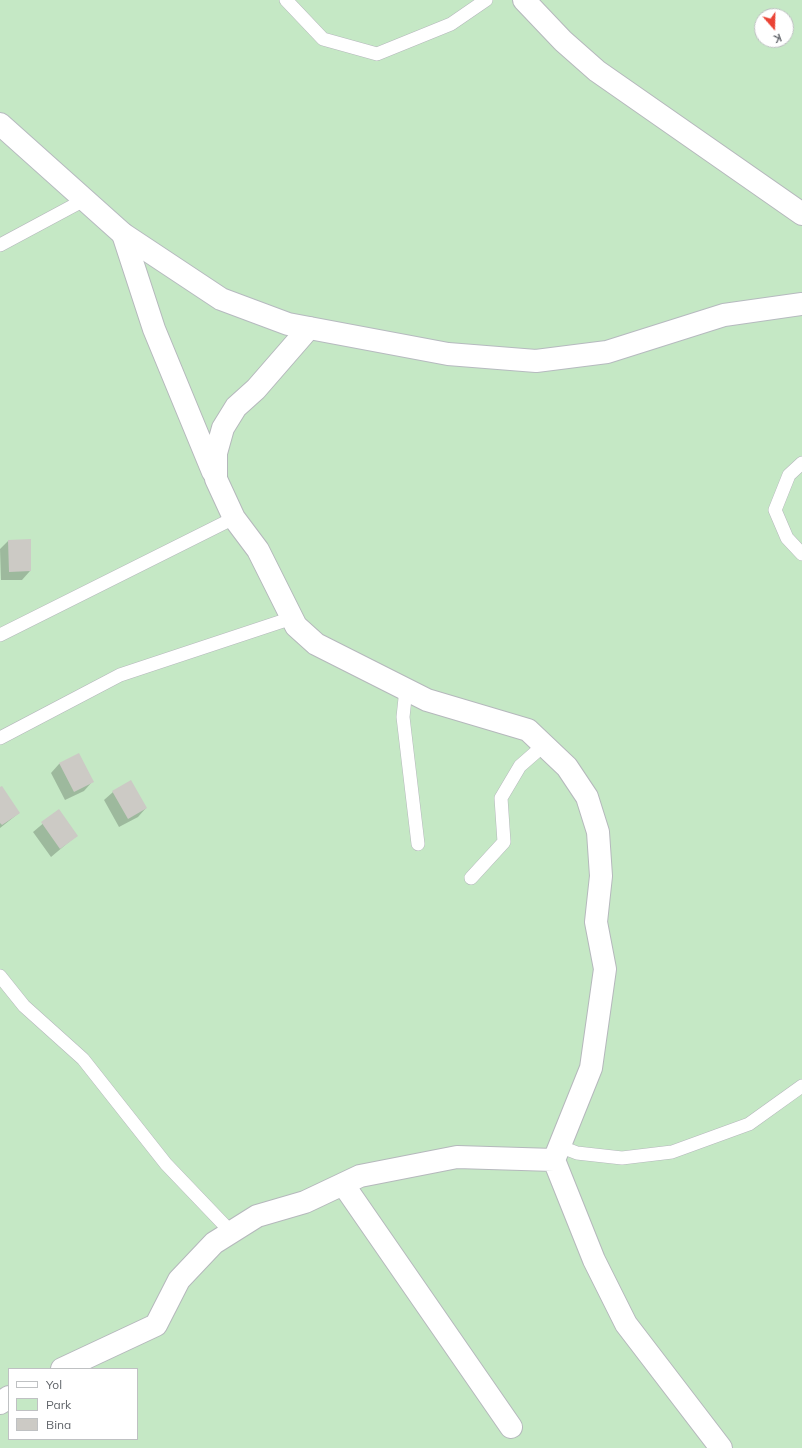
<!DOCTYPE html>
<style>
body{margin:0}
#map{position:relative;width:802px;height:1448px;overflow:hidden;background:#f1efe8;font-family:Mulish,sans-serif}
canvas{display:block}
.legend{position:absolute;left:8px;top:1368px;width:130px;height:72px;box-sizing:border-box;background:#fff;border:1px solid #bfc1c3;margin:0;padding:5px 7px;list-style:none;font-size:12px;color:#5f6368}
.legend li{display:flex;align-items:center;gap:8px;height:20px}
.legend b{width:20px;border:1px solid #bfc1c3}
.north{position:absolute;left:754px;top:8px;width:40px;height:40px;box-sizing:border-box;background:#fff;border:1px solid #bfc1c3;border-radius:50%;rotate:160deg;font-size:11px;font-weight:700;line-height:16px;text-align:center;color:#5f6368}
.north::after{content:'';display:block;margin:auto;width:14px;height:18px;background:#ea4335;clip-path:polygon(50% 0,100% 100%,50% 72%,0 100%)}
</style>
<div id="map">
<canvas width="802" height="1448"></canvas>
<ul class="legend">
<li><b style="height:5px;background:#fff"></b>Yol</li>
<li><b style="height:11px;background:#c5e8c5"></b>Park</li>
<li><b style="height:11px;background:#cccac5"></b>Bina</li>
</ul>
<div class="north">K</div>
</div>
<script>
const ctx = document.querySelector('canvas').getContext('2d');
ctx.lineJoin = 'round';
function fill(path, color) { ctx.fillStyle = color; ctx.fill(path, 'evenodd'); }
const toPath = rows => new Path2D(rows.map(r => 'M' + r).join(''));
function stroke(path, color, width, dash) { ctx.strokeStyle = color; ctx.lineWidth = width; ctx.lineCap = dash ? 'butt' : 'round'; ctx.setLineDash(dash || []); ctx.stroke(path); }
fill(toPath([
 [0,0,802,0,802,1448,0,1448],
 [762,16,786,16,786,40,762,40],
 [9,1369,137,1369,137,1439,9,1439]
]), '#c5e8c5');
fill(toPath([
 [9,540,30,571,22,580,1,580,0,549],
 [78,755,92,782,84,791,65,800,51,773,59,764],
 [0,788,19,813,0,828],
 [113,792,146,808,138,817,119,827,104,800],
 [58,811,76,836,51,857,33,832]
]), '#0003');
fill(toPath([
 [31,539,31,571,9,572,8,540],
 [79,753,94,782,74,792,59,763],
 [131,780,147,808,128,819,112,791],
 [2,786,20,813,2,825,0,823,0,787],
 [59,809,78,836,60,849,41,822]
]), '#cccac5');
const lane = toPath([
 [286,0,323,39,377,54,451,24,486,0],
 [0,245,84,200],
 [802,463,789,475,775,510,787,538,802,554],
 [0,635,234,518],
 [406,689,403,717,418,844],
 [0,738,120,675,292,618],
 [471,878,504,842,501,798,520,766,544,745],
 [0,976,24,1006,83,1059,166,1164,231,1232],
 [559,1146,577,1153,622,1158,672,1152,749,1124,802,1086]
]);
const street = toPath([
 [524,0,563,41,597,71,802,214],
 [123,234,154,329,213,472],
 [309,328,256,389,236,407,223,428,216,453,216,479,234,518,258,550,296,626,316,644,427,700,528,730,567,767,587,797,598,832,601,876,596,922,605,969,591,1068,554,1160,594,1260,626,1324,721,1448],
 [343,1184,511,1427],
 [62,1369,156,1325,179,1280,214,1243,257,1216,305,1202,360,1176,457,1157,554,1160],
 [0,1403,9,1397]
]);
const secondary = toPath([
 [0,124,123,234,221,299,288,324,448,354,536,361,607,352,724,315,802,304]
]);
stroke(lane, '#b5b8bc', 14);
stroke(street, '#b5b8bc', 24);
stroke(secondary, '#b6babf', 24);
stroke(lane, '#fff', 13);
stroke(street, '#fff', 22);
stroke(secondary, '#fff', 22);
</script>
